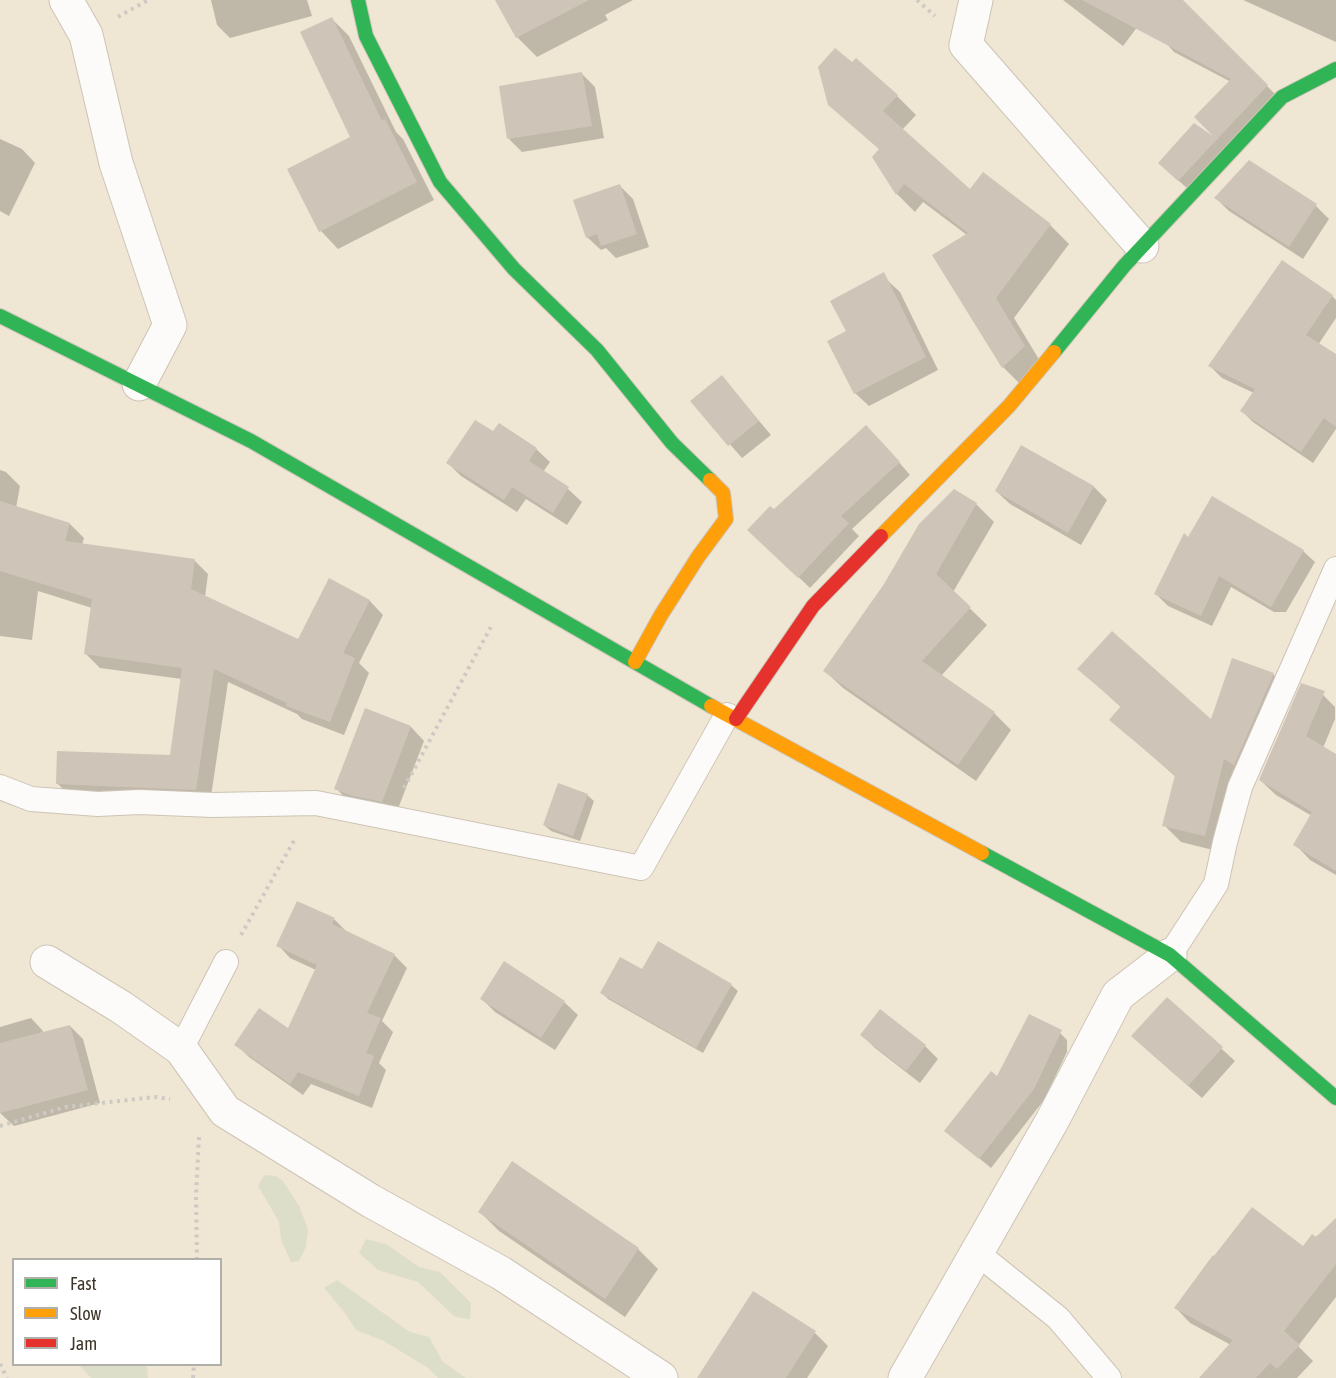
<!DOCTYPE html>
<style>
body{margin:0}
#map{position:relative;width:1336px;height:1378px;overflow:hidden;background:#efe6d4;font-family:"Asap Condensed",sans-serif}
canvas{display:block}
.legend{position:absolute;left:12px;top:1258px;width:210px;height:108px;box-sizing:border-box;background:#fff;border:2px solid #b1afa9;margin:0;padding:8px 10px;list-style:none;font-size:18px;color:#3c3629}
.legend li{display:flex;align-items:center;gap:12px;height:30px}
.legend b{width:30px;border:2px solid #b1afa9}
</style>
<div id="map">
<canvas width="1336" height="1378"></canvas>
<ul class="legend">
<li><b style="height:8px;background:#30b455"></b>Fast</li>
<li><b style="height:8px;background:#ff9f0a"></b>Slow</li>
<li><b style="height:8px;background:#e5322d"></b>Jam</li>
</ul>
</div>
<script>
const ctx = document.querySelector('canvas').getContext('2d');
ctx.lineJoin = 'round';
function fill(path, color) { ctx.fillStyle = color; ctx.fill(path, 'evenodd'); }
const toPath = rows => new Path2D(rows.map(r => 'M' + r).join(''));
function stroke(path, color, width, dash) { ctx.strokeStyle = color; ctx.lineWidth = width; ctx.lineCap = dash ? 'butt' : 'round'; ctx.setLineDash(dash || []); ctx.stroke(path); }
fill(toPath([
 [264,1175,276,1176,283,1181,299,1206,308,1229,306,1247,299,1261,291,1262,281,1240,279,1222,258,1186],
 [366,1239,386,1244,419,1267,440,1272,471,1303,470,1319,455,1317,418,1282,378,1270,359,1253],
 [337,1280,410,1332,429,1337,443,1362,466,1378,438,1378,428,1368,384,1341,356,1330,345,1313,324,1288],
 [79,1365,147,1365,148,1378,91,1378]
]), '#dddeca');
fill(toPath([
 [211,0,307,0,312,16,230,38,217,25],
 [497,0,633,0,605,15,608,20,537,57,517,37],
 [1063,0,1133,0,1147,14,1123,46],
 [1243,0,1336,0,1336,42],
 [1185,4,1276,95,1188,189,1169,172,1194,125,1219,140,1196,117,1231,82,1174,52,1165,42],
 [331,18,349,36,396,132,403,139,434,200,338,249,321,231,289,170,352,138],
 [582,74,595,87,604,138,522,152,509,139],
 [897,96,916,115,902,130,970,191,983,174,1050,225,1069,244,1014,318,1043,366,1022,386,1003,367,934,255,967,235,923,202,915,212,897,194,880,150,829,104],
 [0,139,22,149,35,163,9,216,0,211],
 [1249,162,1316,206,1329,219,1303,259,1229,211,1216,198],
 [620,186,633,199,649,247,616,258,606,248,601,250,587,237],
 [886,279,900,292,938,370,869,406,855,393,829,342,848,332],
 [1332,296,1336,300,1336,318,1318,345,1336,355,1336,429,1313,463,1253,422,1242,411,1254,393,1222,378,1210,366],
 [722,377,771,435,742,458,692,401],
 [494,433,536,449,550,462,543,472,568,489,582,502,567,525,526,499,517,512,461,476,448,463],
 [878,438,910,475,852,529,859,536,810,588,761,541,774,511],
 [1021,447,1094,487,1107,500,1081,545,1010,504,996,491],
 [0,470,6,472,20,486,16,508,70,524,84,538,82,545,194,560,208,574,205,597,298,641,329,580,370,601,383,615,359,663,369,673,344,735,302,719,297,714,228,682,210,803,71,797,57,783,171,757,182,679,100,668,86,654,92,608,38,591,32,640,0,636],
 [954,491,976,504,994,522,953,592,987,625,941,676,994,713,1011,730,976,781,843,688,825,671],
 [1189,539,1303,551,1315,562,1286,612,1274,612,1231,587,1212,626,1168,606,1156,594],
 [1233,660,1274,675,1290,692,1221,852,1181,842,1164,825,1176,777,1111,720,1122,708,1079,669,1212,721],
 [1319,691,1335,707,1335,719,1323,748,1336,756,1336,875,1310,860,1295,844,1312,816,1276,795,1260,780],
 [366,710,411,727,424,741,396,814,349,802,336,788],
 [587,795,594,801,580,841,551,831,544,825],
 [298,903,335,920,347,932,394,955,407,968,382,1021,393,1032,379,1063,386,1070,372,1108,311,1084,303,1095,249,1057,236,1044,289,1030,316,970,290,958,278,945],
 [658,943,731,985,738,991,703,1053,608,999,602,993,642,971],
 [505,964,564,1002,578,1015,555,1050,495,1012,482,999],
 [1167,999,1235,1061,1202,1098,1146,1049],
 [880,1011,925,1046,938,1059,920,1083,875,1048,862,1035],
 [31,1018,43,1031,42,1034,70,1026,83,1039,100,1103,14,1126,0,1113,0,1027],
 [1056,1029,1067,1040,1067,1052,1044,1100,991,1168,946,1131,998,1078],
 [513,1163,638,1249,658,1269,625,1317,499,1231,480,1212],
 [1336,1220,1336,1297,1298,1346,1313,1361,1297,1378,1201,1378,1231,1345,1190,1323,1176,1308,1303,1248],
 [815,1333,828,1346,807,1378,716,1378]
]), '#0003');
fill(toPath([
 [495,0,589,0,516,38],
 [1082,0,1183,0,1268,85,1178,181,1158,163,1194,123,1213,136,1194,117,1231,79],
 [332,17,382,121,385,119,417,182,319,232,287,169,350,137,300,32],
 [835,48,852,62,856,58,898,95,883,111,970,189,983,172,1051,224,996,298,1025,346,1002,368,932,255,968,233,904,184,896,195,872,157,879,149,828,105,818,67],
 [582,72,592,126,507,139,499,86],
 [1249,160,1317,204,1289,247,1214,198],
 [620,184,637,234,601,246,597,234,586,238,573,200],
 [1282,260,1333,295,1306,335,1336,354,1336,427,1324,418,1301,452,1240,411,1255,389,1208,366],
 [884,272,926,357,854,394,827,341,846,331,830,301],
 [722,375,759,421,728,446,690,401],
 [475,420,493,431,499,423,537,448,529,461,569,487,553,513,512,487,504,500,446,463],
 [866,425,900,462,841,516,849,523,798,578,747,530,770,506,774,509],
 [1021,445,1094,486,1068,533,995,491],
 [954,489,977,503,936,574,971,607,922,661,995,712,958,765,823,671,884,584,919,524],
 [1212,496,1304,550,1271,607,1219,576,1201,616,1154,594,1184,533,1188,537],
 [0,501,70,523,65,541,195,559,191,589,298,639,329,578,370,600,343,653,355,658,330,722,286,706,287,703,214,669,196,790,56,784,57,751,170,755,182,668,84,654,92,599,0,571],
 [1112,631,1211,719,1232,658,1274,673,1234,765,1224,759,1205,836,1162,826,1175,775,1109,720,1121,706,1077,669],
 [1301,683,1325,691,1306,736,1336,754,1336,871,1293,845,1312,812,1259,780],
 [365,708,411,726,382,802,350,795,334,789],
 [558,783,588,794,573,836,543,825],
 [297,901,335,918,332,924,395,954,367,1013,381,1018,366,1053,374,1056,359,1096,298,1072,290,1084,234,1045,259,1008,288,1028,317,965,276,946],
 [658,941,732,984,696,1048,600,993,620,957,642,969],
 [504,961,565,1001,541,1038,480,999],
 [1167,997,1223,1047,1188,1086,1131,1036],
 [880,1009,926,1045,906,1071,860,1035],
 [1029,1014,1062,1030,1034,1089,979,1159,944,1131,991,1071,997,1076],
 [70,1025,88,1090,0,1113,0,1043],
 [512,1161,639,1248,605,1299,478,1212],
 [1252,1207,1303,1246,1312,1234,1316,1237,1336,1218,1336,1264,1284,1331,1300,1345,1277,1369,1270,1363,1256,1378,1199,1378,1233,1340,1174,1308,1213,1255,1214,1256],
 [753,1291,816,1331,786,1378,697,1378]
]), '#cfc4b8');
const lane = toPath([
 [0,787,31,799,98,804,139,802,213,805,316,803,641,868,727,715],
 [1170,955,1216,884,1225,842,1240,787,1336,569],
 [181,1049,226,962],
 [977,1253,1058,1318,1109,1378]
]);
const street = toPath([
 [66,0,86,35,116,163,170,325,139,384],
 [976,0,966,45,1142,246],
 [47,962,121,1007,181,1049,225,1111,371,1201,501,1273,661,1378],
 [905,1378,1052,1121,1118,995,1170,955]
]);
const fast = toPath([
 [358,0,366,36,440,182,514,269,597,350,672,443,710,480],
 [0,316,251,441,711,706],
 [1054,352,1124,266,1282,97,1336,69],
 [982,853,1170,955,1336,1098]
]);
const slow = toPath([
 [881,536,1009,406,1054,352],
 [635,662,661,615,698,557,726,519,723,493,710,480],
 [711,706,982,853]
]);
const jam = toPath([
 [736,719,813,606,881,536]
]);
stroke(lane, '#ccc4b6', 26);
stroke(street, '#ccc4b6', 35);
stroke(fast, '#ccc4b6', 16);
stroke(slow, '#ccc4b6', 16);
stroke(jam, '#ccc4b6', 16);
stroke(toPath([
 [917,0,935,16],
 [118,17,148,0],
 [404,788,493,623],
 [241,935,296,837],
 [0,1126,66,1107,155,1097,170,1099],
 [197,1260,196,1194,199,1137],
 [0,1364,7,1378],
 [193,1378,194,1364]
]), '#cecac3', 4, [3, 4.5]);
stroke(lane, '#fdfbf9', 24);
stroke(street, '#fdfbf9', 33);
stroke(fast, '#30b455', 14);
stroke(slow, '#ff9f0a', 14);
stroke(jam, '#e5322d', 14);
</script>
